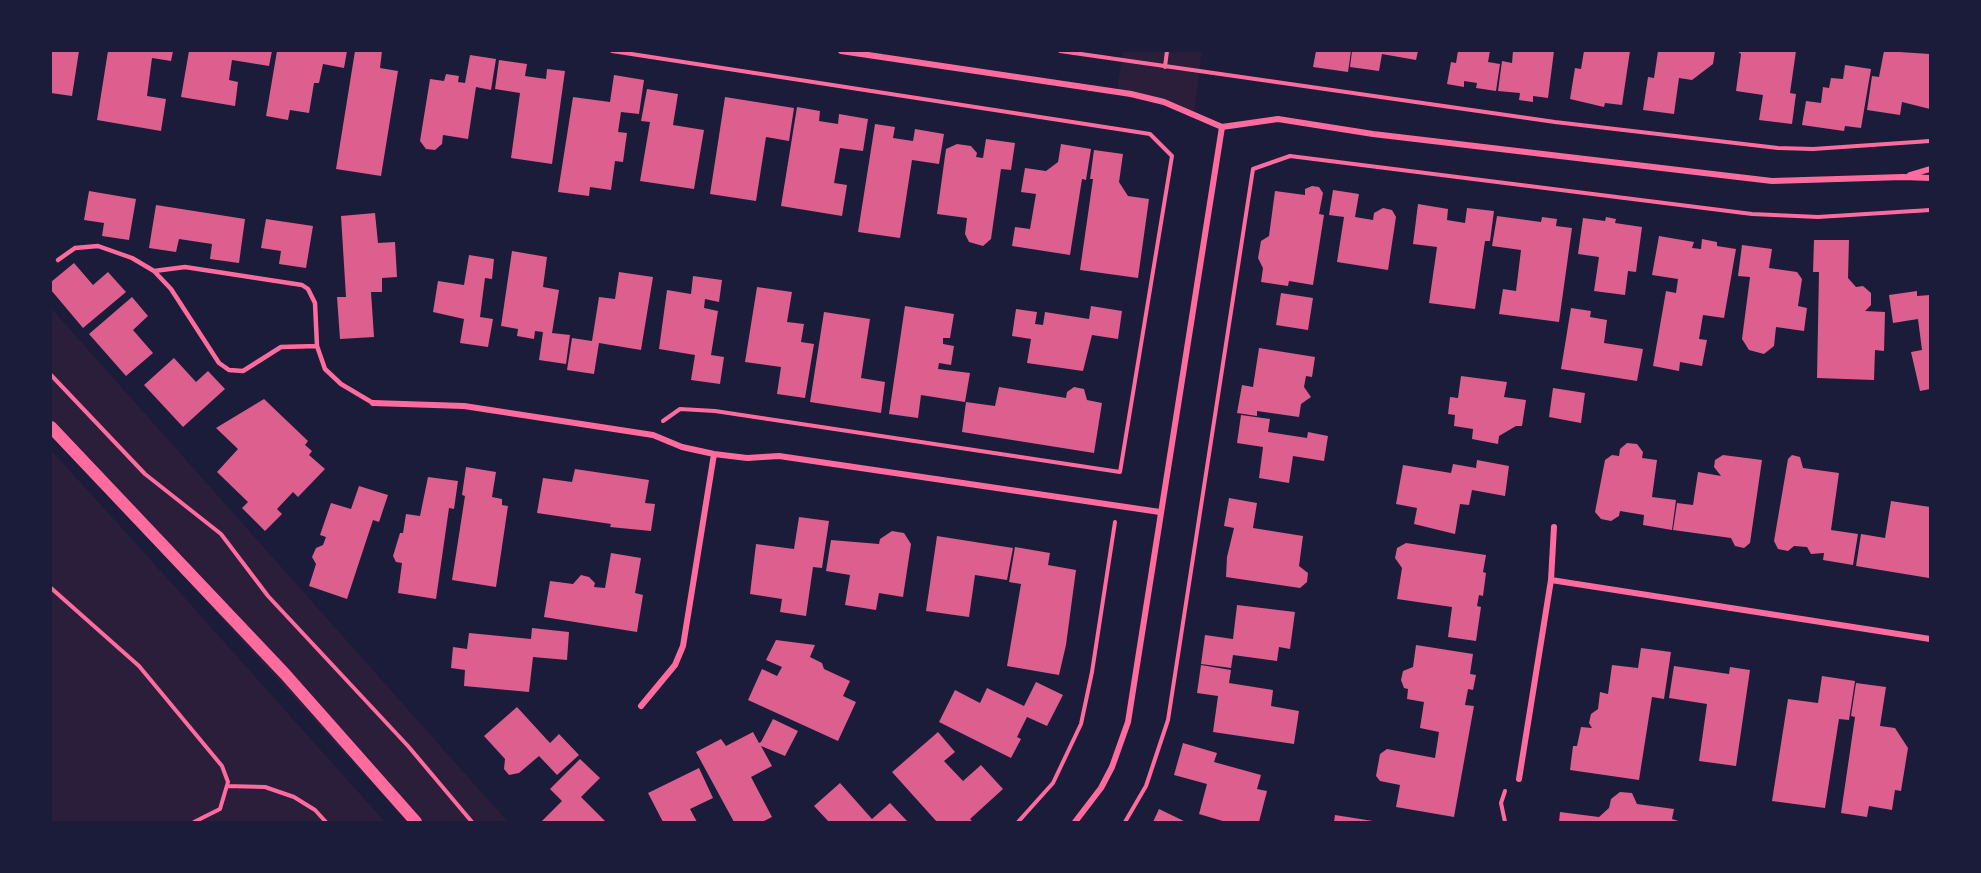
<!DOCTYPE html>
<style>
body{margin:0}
#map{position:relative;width:1981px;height:873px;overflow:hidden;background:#1b1b3a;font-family:Helvetica,sans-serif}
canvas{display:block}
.frame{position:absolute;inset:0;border:52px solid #1b1b3a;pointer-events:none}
</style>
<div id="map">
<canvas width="1981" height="873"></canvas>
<div class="frame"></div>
</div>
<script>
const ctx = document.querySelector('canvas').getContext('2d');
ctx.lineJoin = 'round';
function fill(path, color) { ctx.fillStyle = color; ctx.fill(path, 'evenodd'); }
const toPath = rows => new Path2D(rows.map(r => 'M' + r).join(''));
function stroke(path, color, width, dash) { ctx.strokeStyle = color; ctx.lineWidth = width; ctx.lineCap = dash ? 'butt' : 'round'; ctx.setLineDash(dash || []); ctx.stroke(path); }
fill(toPath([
 [1123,51,1202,51,1194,115,1164,102,1117,92],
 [51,308,508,822,407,822,51,431],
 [51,450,150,559,385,822,51,822]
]), '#2a1e3b');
fill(toPath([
 [51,51,79,51,72,96,51,93],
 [108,51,173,51,171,61,152,58,147,96,166,99,161,131,97,120],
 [189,51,272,51,269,66,232,60,229,80,238,82,235,106,181,97],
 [277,51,347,51,344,68,323,64,319,83,314,83,309,113,290,110,288,120,266,116],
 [355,51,382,51,380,68,398,71,381,176,336,169],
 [1316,51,1351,51,1348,72,1313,67],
 [1352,51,1418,51,1416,60,1382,54,1379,71,1350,67],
 [1458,51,1490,51,1488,62,1500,64,1496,91,1476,88,1477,83,1464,81,1464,87,1447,84,1451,62,1456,63],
 [1513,51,1554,51,1548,98,1533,96,1533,102,1519,100,1520,93,1498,91,1502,61,1512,63],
 [1584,51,1630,51,1622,105,1605,103,1604,107,1570,99,1575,68,1581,69],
 [1658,51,1715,51,1713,64,1692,80,1679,78,1674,114,1643,110,1648,77,1654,78],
 [1737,51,1796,51,1790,93,1796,94,1792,124,1759,120,1763,95,1736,91,1741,54],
 [1884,51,1930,54,1930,109,1902,102,1900,115,1867,110,1872,76,1879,77],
 [470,55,496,59,491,90,476,87,468,139,443,135,442,144,435,150,426,149,420,141,430,79,444,81,446,74,459,76,458,82,465,83],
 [499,60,527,64,525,76,546,79,547,69,565,71,552,164,511,158,520,93,495,89],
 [1845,65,1871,69,1861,128,1845,126,1844,131,1802,125,1806,101,1821,103,1823,87,1829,88,1831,78,1843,79],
 [614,75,644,80,639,114,621,112,618,132,627,133,623,162,615,161,611,190,590,187,589,196,558,192,573,97,610,102],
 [647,89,678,94,673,125,704,130,694,189,640,181,650,122,641,121],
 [725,97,794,108,789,141,766,137,756,201,710,194],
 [797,107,820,111,819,121,838,124,839,114,868,119,863,151,840,148,834,183,847,185,842,216,781,206],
 [875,124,895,127,893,138,913,141,915,129,944,134,939,164,912,160,900,238,858,232],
 [986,139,1015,143,1011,170,1001,169,991,239,983,246,969,242,965,234,967,218,937,214,946,149,957,144,971,146,977,153,976,157,983,158],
 [1061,144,1091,149,1086,180,1082,179,1070,255,1012,246,1015,227,1030,229,1036,194,1021,192,1025,168,1046,171,1058,162],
 [1094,150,1123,154,1119,182,1128,196,1149,199,1138,278,1080,270,1093,179,1090,179],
 [1312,186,1319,187,1323,193,1319,214,1324,215,1313,285,1289,281,1288,286,1261,282,1263,268,1258,258,1261,241,1269,236,1275,191,1305,195,1305,189],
 [1333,190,1359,194,1355,217,1373,220,1374,213,1383,208,1392,210,1396,217,1388,270,1337,262,1344,217,1329,215],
 [89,191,136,199,129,240,102,236,104,223,84,220],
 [1418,204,1448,209,1447,220,1465,223,1467,208,1494,211,1490,241,1485,241,1475,309,1429,303,1437,247,1413,244],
 [156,205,245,219,239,263,210,259,212,244,179,239,176,252,149,248],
 [375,213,378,243,395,242,397,277,382,278,382,292,371,292,374,337,340,339,337,297,346,297,341,216],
 [1497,216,1541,222,1542,217,1557,219,1556,226,1572,228,1559,322,1499,314,1503,289,1516,291,1521,250,1492,246],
 [1606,217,1616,219,1615,223,1642,227,1636,272,1628,271,1625,295,1594,291,1599,257,1578,254,1583,218,1605,221],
 [266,219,313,226,306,268,279,264,281,251,261,248],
 [1659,236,1694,242,1692,248,1701,249,1702,239,1717,242,1717,246,1736,249,1724,318,1703,315,1699,339,1707,340,1702,366,1680,362,1679,371,1653,366,1666,291,1676,293,1678,279,1652,275],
 [1814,240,1849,240,1848,278,1856,287,1863,286,1871,293,1871,305,1865,311,1885,312,1884,351,1875,350,1874,380,1817,378,1819,272,1813,272],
 [1742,245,1772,249,1769,268,1797,272,1802,279,1798,306,1807,308,1804,331,1776,327,1774,346,1764,354,1749,350,1742,339,1750,277,1738,276],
 [512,251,547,257,543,287,559,290,552,333,570,335,566,364,539,360,543,332,535,331,534,339,517,336,518,329,501,326],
 [469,255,494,259,492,279,485,278,480,317,493,319,488,347,460,343,464,319,433,312,438,281,464,285],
 [74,263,93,285,108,272,126,292,83,328,51,290,51,282],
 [619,272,653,277,641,350,599,343,594,374,567,370,572,338,592,341,599,297,615,299],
 [693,276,722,280,719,302,705,299,704,308,718,311,711,355,724,357,720,384,691,380,695,355,659,349,667,290,691,294],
 [757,287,792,292,787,322,804,324,801,342,814,344,805,398,777,394,781,367,745,362],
 [1917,291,1917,296,1930,295,1930,389,1920,391,1911,352,1922,350,1918,319,1893,323,1889,295],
 [1281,293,1313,298,1308,330,1276,325],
 [132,297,148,316,133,330,153,353,126,376,89,334],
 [905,306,954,314,950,338,943,338,943,344,954,346,951,365,939,363,938,369,970,373,965,402,921,395,918,418,889,414],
 [1091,306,1122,311,1118,339,1092,335,1083,371,1027,363,1031,339,1012,336,1016,309,1037,312,1035,324,1043,325,1045,312,1089,319],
 [1571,308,1591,311,1590,317,1607,320,1604,343,1643,349,1637,381,1561,369],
 [824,312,870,319,861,378,885,382,881,413,810,402],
 [1259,348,1315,357,1312,377,1306,376,1304,387,1311,397,1301,404,1299,417,1257,411,1257,416,1237,413,1242,385,1253,387],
 [174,358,196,382,208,371,225,389,183,427,144,385],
 [1461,376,1507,382,1504,397,1526,400,1522,426,1516,426,1499,436,1498,444,1472,439,1473,429,1454,426,1455,415,1448,414,1450,397,1458,398],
 [999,387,1066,398,1067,392,1074,387,1084,389,1087,400,1102,403,1094,453,962,432,966,402,995,406],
 [1553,388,1585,393,1581,423,1549,417],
 [264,399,308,441,305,445,312,451,309,455,325,469,298,497,293,492,277,509,282,514,265,531,242,508,248,502,217,472,238,449,216,428],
 [1241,415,1270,419,1268,432,1307,438,1308,432,1328,436,1324,461,1293,456,1289,483,1259,478,1263,447,1237,443],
 [1627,443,1637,444,1643,452,1642,458,1657,460,1652,497,1676,500,1672,530,1643,525,1644,515,1620,511,1619,516,1611,521,1601,519,1595,512,1605,460,1612,455,1619,456,1620,449],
 [1723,455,1762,460,1750,543,1744,548,1735,546,1731,538,1673,530,1677,503,1693,505,1698,472,1721,476,1714,467,1715,460],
 [1792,455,1800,457,1803,468,1839,473,1831,530,1858,534,1853,565,1823,560,1824,553,1811,554,1807,547,1794,546,1788,551,1778,549,1774,541,1788,459],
 [1477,460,1509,466,1505,496,1472,490,1469,505,1460,504,1455,534,1414,524,1417,508,1396,504,1403,465,1451,473,1453,464,1476,468],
 [466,467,496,472,492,497,502,499,502,505,508,506,496,587,452,580,465,496,462,495],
 [575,469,649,480,645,503,655,504,651,531,610,527,611,524,537,513,543,478,572,482],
 [428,477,458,481,454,509,449,508,436,599,398,593,402,563,396,562,393,556,400,533,403,533,406,514,420,516],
 [359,486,388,495,379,522,373,520,347,599,309,586,316,564,312,557,316,548,323,545,326,537,320,535,331,503,351,509],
 [1229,498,1257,503,1253,528,1303,536,1299,566,1308,573,1307,582,1300,588,1226,577,1227,557,1234,528,1224,526],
 [1891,501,1930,507,1929,578,1856,566,1861,534,1885,538],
 [799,517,829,521,822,568,813,567,806,616,780,612,782,599,750,594,756,544,794,549],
 [892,531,904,533,911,544,903,597,879,593,876,610,845,605,850,575,826,571,831,540,879,544,880,539],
 [937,536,1013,548,1007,580,975,575,969,617,926,611],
 [1406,543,1486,555,1483,572,1486,573,1483,596,1479,595,1477,606,1481,607,1476,641,1448,637,1452,607,1397,599,1402,568,1395,558,1397,548],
 [1015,547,1050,553,1048,565,1076,570,1066,645,1059,675,1007,666,1021,584,1009,582],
 [611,553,641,558,635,593,643,595,637,632,544,617,550,581,573,584,581,575,589,577,595,583,594,587,605,588],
 [1237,605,1295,612,1290,649,1279,647,1277,661,1233,655,1231,668,1201,664,1205,635,1233,639],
 [532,628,569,632,567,660,533,657,529,692,464,686,465,670,451,668,453,647,467,649,469,633,531,639],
 [776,640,815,645,810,657,822,663,824,669,850,681,843,696,856,702,838,741,748,700,762,669,777,676,782,667,766,660],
 [1416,645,1473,654,1470,674,1476,675,1473,690,1468,689,1465,705,1474,706,1454,817,1396,807,1400,785,1380,781,1376,776,1380,754,1387,749,1435,758,1439,732,1420,728,1424,702,1407,699,1408,689,1404,688,1401,680,1403,671,1413,667],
 [1641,648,1671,652,1664,699,1652,697,1639,780,1570,770,1573,746,1577,746,1581,727,1592,728,1589,723,1591,714,1598,709,1600,692,1608,694,1612,665,1638,668],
 [1201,665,1231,670,1229,683,1273,690,1271,706,1299,711,1294,744,1213,732,1218,696,1197,693],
 [1674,666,1729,674,1730,667,1750,670,1736,766,1699,761,1707,704,1669,698],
 [1822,676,1855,681,1849,720,1839,719,1825,808,1772,801,1788,699,1818,703],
 [1036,682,1063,695,1047,726,1027,717,1017,737,1021,739,1011,758,939,722,955,690,980,703,987,688,1024,706],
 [1856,683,1886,687,1880,726,1895,728,1908,748,1901,791,1895,790,1892,810,1869,806,1867,817,1841,813,1855,717,1851,716],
 [517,707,550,743,559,734,579,755,557,775,539,756,519,773,509,775,504,769,505,759,484,736],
 [773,719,798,731,785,756,761,746,772,766,751,777,772,817,762,822,734,822,696,752,721,739,726,746,753,732,759,743,761,742],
 [938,732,955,752,944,761,963,781,981,765,1003,789,970,819,973,822,937,822,892,772],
 [1183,743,1217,753,1214,762,1261,775,1257,789,1267,791,1259,822,1226,822,1199,814,1207,784,1174,775],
 [580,759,600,778,581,797,606,822,541,822,562,801,550,789],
 [699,768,713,798,690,809,697,822,663,822,648,793],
 [840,783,872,819,890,803,908,822,829,822,814,806],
 [1620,792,1632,793,1637,804,1674,809,1672,819,1682,822,1559,822,1560,812,1599,817,1609,808,1611,799],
 [1159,809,1186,822,1153,822],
 [1335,815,1373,821,1373,822,1334,822]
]), '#dd5f8e');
stroke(toPath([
 [612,51,1150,134,1172,156,1120,472,715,411,680,409,663,421],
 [1060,51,1555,122,1778,148,1813,149,1930,141],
 [1165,67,1167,51],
 [51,375,145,474,221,534,268,596,408,746,472,822],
 [51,588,139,666,222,766,228,782,220,809,194,822],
 [227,786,265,787,294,797,315,810,326,822],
 [1018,822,1053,783,1081,724,1092,672,1115,522],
 [1125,822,1146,786,1168,720,1253,169,1290,156,1752,214,1818,217,1930,210],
 [1505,822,1501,803,1505,791]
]), '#ff6b9d', 4);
stroke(toPath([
 [58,260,75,248,98,246,132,258,154,271,171,289,219,363,229,370,243,371,281,347,317,346],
 [154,271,185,267,302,285,308,289,315,303,317,346,325,369,341,384,373,403]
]), '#ff6b9d', 4.5);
stroke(toPath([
 [841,51,1131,94,1164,102,1222,127,1278,119,1373,134,1772,181,1903,177,1930,178],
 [1910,175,1930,169],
 [373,403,464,406,653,435,682,447,714,454,747,458,779,456,1160,512],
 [1551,580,1930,639],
 [641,706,675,665,683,646,714,454],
 [1519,779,1551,580,1554,527],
 [1075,822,1101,788,1112,767,1128,722,1222,127]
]), '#ff6b9d', 6);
stroke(toPath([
 [51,427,285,674,416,822]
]), '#ff6b9d', 12);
</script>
